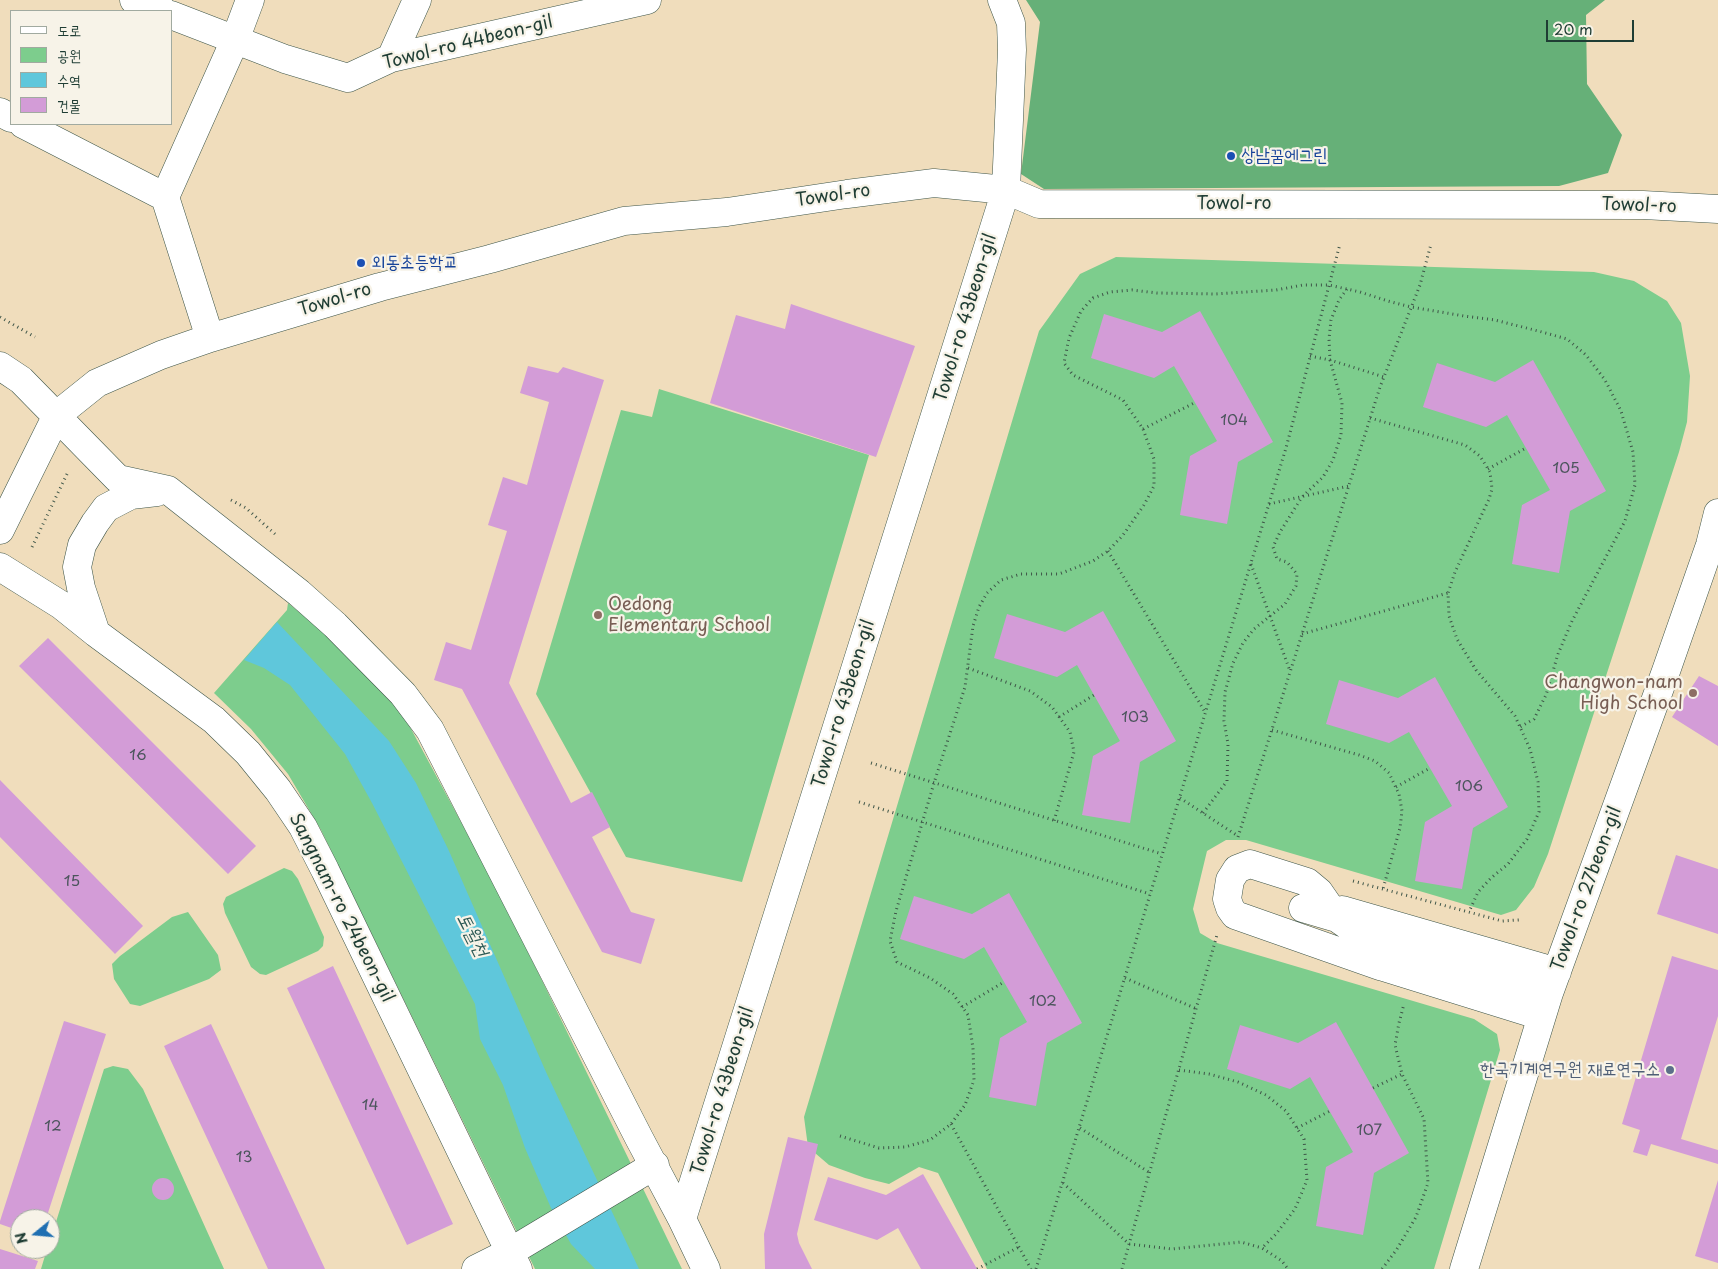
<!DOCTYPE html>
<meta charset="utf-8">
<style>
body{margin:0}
#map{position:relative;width:1718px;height:1269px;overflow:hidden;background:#f0ddbc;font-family:"Playpen Sans","Poor Story",sans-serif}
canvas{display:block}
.legend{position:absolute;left:10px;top:10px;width:162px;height:115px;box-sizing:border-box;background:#f7f3e8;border:1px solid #a1aaa0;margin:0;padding:6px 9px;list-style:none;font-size:15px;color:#1f3d34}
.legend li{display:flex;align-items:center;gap:10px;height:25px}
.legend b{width:25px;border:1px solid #a1aaa0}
.north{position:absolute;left:10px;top:1209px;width:50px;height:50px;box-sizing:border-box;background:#f7f3e8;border:1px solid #a1aaa0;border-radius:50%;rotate:253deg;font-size:14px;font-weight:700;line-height:20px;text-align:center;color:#1f3d34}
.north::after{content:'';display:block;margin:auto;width:18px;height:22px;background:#1f6fb2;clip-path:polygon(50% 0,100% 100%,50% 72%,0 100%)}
.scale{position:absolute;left:1546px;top:20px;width:88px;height:22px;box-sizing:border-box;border:2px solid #1f3d34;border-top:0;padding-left:6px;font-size:15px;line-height:18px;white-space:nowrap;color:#1f3d34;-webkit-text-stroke:4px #f7f3e8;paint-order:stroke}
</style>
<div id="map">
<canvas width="1718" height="1269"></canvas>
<ul class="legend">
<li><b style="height:6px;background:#fff"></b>도로</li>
<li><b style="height:14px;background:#7dcd8d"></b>공원</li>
<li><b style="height:14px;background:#5fc7db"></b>수역</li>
<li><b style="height:14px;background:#d39cd7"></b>건물</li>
</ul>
<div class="north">N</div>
<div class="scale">20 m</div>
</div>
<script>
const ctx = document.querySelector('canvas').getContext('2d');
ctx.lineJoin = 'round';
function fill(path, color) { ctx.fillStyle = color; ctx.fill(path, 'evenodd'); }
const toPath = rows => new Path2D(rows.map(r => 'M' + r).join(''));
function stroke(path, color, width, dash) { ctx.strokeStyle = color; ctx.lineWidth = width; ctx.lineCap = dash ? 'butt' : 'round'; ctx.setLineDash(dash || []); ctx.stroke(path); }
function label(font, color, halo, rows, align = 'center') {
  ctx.font = font + ' "Playpen Sans","Poor Story",sans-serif'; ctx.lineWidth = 4.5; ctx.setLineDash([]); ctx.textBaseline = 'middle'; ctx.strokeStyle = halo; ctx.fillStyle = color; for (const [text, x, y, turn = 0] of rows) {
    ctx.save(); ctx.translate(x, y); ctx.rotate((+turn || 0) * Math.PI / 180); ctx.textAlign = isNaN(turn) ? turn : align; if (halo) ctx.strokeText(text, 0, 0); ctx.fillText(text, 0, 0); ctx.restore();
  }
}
fill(toPath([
 [1116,257,1594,272,1634,281,1667,301,1681,323,1690,376,1687,422,1679,452,1548,854,1534,887,1516,910,1501,915,1246,840,1226,840,1207,851,1193,909,1200,933,1217,943,1474,1019,1497,1034,1500,1050,1434,1269,987,1269,938,1173,919,1167,889,1184,865,1178,829,1165,808,1147,804,1117,1039,331,1080,274],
 [659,389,869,455,742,882,626,857,536,694,621,410,652,417],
 [288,603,351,654,383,688,410,727,482,861,536,968,682,1269,535,1269,321,830,288,774,251,729,214,693,287,610],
 [284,868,292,871,298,879,324,937,323,946,318,951,266,975,260,974,251,967,225,913,223,904,226,897],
 [188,912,218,955,221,970,209,979,140,1006,130,1004,114,979,112,964,120,956,172,917],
 [113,1066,128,1069,143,1089,224,1269,41,1269,47,1249,50,1249,50,1241,104,1069]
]), '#7dcd8d');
fill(toPath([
 [1026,0,1605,0,1586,15,1587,84,1622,135,1608,173,1559,186,1044,189,1021,174,1040,22]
]), '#66b078');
fill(toPath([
 [277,622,389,741,416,783,449,851,546,1072,639,1269,595,1269,571,1244,551,1208,525,1148,503,1085,480,1039,475,1004,372,803,345,754,290,685,264,668,244,660]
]), '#5fc7db');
fill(toPath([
 [791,304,915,346,876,457,710,403,736,315,785,329],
 [1200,311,1273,442,1238,462,1227,524,1180,515,1190,456,1217,441,1174,366,1154,378,1091,358,1104,314,1162,332],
 [1533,360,1606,491,1570,511,1559,573,1512,564,1522,505,1550,490,1507,415,1486,427,1423,407,1437,363,1495,382],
 [528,366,558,373,563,367,604,380,509,683,571,803,592,792,610,827,592,837,631,912,655,919,641,964,602,952,462,689,434,680,446,642,471,650,507,531,488,525,503,477,527,485,549,402,520,393],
 [1103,611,1176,741,1140,762,1130,823,1082,815,1093,756,1120,741,1077,665,1057,677,994,658,1007,614,1065,632],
 [48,638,256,846,228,874,19,666],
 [1699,676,1718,686,1718,746,1672,717],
 [1435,677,1508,807,1473,828,1462,889,1415,881,1425,822,1452,806,1409,732,1389,743,1326,724,1339,680,1398,698],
 [0,780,143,926,115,954,0,837],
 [1676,855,1718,869,1718,934,1657,914],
 [1009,893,1082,1023,1047,1043,1036,1106,989,1097,1000,1038,1027,1022,984,947,964,959,900,939,914,896,972,914],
 [1672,956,1718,970,1718,1016,1681,1139,1718,1150,1718,1164,1651,1144,1647,1156,1633,1152,1640,1130,1622,1124],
 [333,966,453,1224,407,1245,287,988],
 [64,1021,106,1034,46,1219,20,1219,20,1231,0,1224,0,1221],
 [1336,1022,1409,1153,1374,1173,1363,1235,1316,1226,1326,1167,1353,1152,1310,1077,1290,1089,1227,1069,1240,1025,1298,1043],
 [211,1024,325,1269,268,1269,164,1046],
 [788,1137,818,1144,797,1234,799,1243,812,1269,765,1269,765,1268,764,1234],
 [923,1174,977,1269,921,1269,898,1228,877,1240,814,1220,828,1177,886,1195],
 '152 1189a11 11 0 1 1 22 0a11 11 0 1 1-22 0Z',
 [1718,1180,1718,1263,1695,1256],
 [0,1249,38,1261,35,1269,0,1269]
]), '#d39cd7');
const minor = toPath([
 [134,0,163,11],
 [171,15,285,59,348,78,391,58,647,0],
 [391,58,417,0],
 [0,112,11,118],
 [23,124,165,197],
 [210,338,165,197,235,40,250,0],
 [0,366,21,380,118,479,168,490,299,593,335,625,403,694,430,730,639,1138,682,1219,706,1269],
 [0,530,57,415,97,383,161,355,210,338,380,287,490,259,624,221,727,212,847,194,934,183,1006,190,1039,204,1643,205,1718,209],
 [0,567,61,605,96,633,214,720,248,753,278,790,303,827,325,870,518,1269],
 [96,633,81,588,77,567,82,545,95,523,106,508,131,495,157,492],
 [1303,908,1337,918],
 [1342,910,1557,972],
 [1364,957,1380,966,1541,1016],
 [1380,966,1235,915,1230,908,1227,899,1230,880,1237,869,1250,864,1307,882,1319,892,1337,918,1347,925,1375,940,1549,993],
 [682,1219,1006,190,1012,50,1011,23,1002,0],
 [476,1269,510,1252,655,1165],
 [1464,1269,1549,993,1666,671,1710,545,1718,513]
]);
stroke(minor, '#3e5548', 29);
stroke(toPath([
 [0,317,35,337],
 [1310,356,1330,360,1384,377],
 [1370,418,1465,445,1480,456,1490,472,1492,489,1489,499,1455,572,1448,593,1449,616,1457,639,1476,670,1515,716,1530,749,1538,782,1539,812,1527,839,1508,864,1491,878,1478,892,1469,912],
 [1143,429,1196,402],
 [1488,469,1526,448],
 [231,500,246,508,275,534],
 [1269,504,1349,486],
 [32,547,68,472],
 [1108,551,1205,712],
 [1251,564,1290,671],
 [1302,634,1448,593],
 [968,668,1030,691,1052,707,1070,732,1074,752,1054,821],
 [1059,717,1094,695],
 [1272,730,1359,755,1375,761,1389,773,1399,794,1402,811,1400,828,1383,889],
 [871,763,1162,854],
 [1396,787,1430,768],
 [1180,798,1238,836],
 [859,802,1150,894],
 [1203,813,1227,781,1228,744,1224,721,1225,692,1233,663,1243,643,1254,629,1285,604,1296,586,1297,574,1287,562,1277,559,1273,547,1280,532,1302,497,1323,477,1333,460,1341,435,1342,403,1330,360,1329,339,1331,320,1339,300,1347,289],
 [1238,837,1380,387,1420,285,1431,244],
 [1353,881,1502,921,1519,920],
 [1125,978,1197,1009],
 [962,1007,1004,982],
 [1179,1070,1209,1074,1238,1082,1266,1095,1286,1111,1304,1139,1307,1180,1295,1209,1276,1234,1262,1248],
 [1373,1088,1402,1074],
 [951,1124,1031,1269],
 [1080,1128,1150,1173],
 [1297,1128,1330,1111],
 [840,1136,879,1148,905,1147,930,1140,951,1124,965,1105,974,1080,973,1048,968,1015,953,994,930,978,897,962,890,941,896,911,934,783,965,687,973,626,979,607,987,593,1001,580,1021,574,1059,574,1093,561,1108,551,1123,535,1144,505,1154,486,1154,459,1143,429,1123,400,1073,375,1064,363,1069,338,1081,311,1093,298,1110,292,1132,290,1157,293,1215,294,1276,290,1303,285,1329,285,1360,292,1388,301,1411,307,1464,316,1495,320,1542,332,1567,339,1586,355,1605,380,1621,411,1633,452,1635,485,1625,521,1572,621,1558,654,1546,695,1534,719,1520,727],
 [1063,1183,1129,1244,1172,1249,1241,1242,1262,1248,1282,1261,1288,1269],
 [977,1269,1019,1247],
 [1036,1269,1286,448,1340,244],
 [1122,1269,1217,935],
 [1382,1269,1397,1249,1416,1217,1428,1183,1424,1119,1402,1074,1395,1045,1399,1023,1404,1004]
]), '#3e5548', 3, [1, 4]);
stroke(minor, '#fff', 28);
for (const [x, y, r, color] of [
 [1231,156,5,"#1a4fb4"],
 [361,263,5,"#1a4fb4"],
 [598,615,5,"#8d6e63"],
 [1693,693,5,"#8d6e63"],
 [1670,1070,5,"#5c6f8a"]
]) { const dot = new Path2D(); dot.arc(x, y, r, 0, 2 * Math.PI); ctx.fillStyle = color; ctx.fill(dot); stroke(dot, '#f7f3e8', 2); }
label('15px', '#4c555d', null, [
 ["104",1234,421],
 ["105",1566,469],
 ["103",1135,718],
 ["16",138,756],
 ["106",1469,787],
 ["15",72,882],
 ["102",1043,1002],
 ["14",370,1106],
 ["12",53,1127],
 ["107",1369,1131],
 ["13",244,1158]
]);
label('18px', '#1f3d34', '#f7f3e8', [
 ["Towol-ro 44beon-gil",468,43,-14],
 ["Towol-ro",833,196,-8],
 ["Towol-ro",1234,204],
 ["Towol-ro",1639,206,2],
 ["Towol-ro",335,300,-17],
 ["Towol-ro 43beon-gil",966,318,-73],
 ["Towol-ro 43beon-gil",844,704,-73],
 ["Towol-ro 27beon-gil",1587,889,-70],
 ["Sangnam-ro 24beon-gil",341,908,63],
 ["Towol-ro 43beon-gil",723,1091,-73]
]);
label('18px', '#164399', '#f7f3e8', [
 ["상남꿈에그린",1241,156],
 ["외동초등학교",371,263]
], 'left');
label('18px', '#785e54', '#f7f3e8', [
 ["Oedong",608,605],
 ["Elementary School",608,626],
 ["Changwon-nam",1683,683,"right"],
 ["High School",1683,704,"right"]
], 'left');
label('18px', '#4e5e75', '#f7f3e8', [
 ["한국기계연구원 재료연구소",1660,1070]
], 'right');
label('italic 19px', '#2c5955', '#f7f3e8', [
 ["토월천",472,935,63]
]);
</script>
